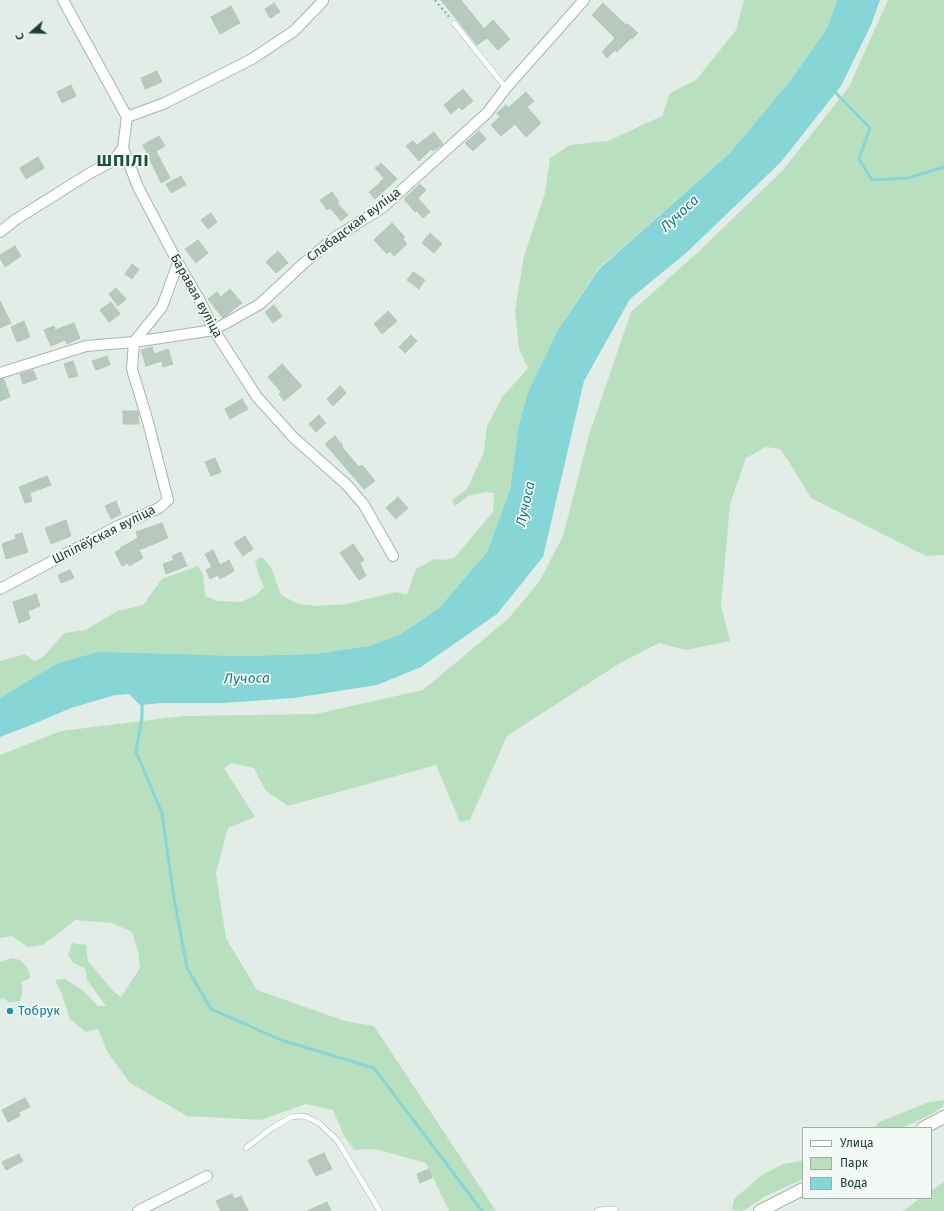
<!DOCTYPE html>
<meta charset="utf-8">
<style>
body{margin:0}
#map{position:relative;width:944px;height:1211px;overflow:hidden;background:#e2ede7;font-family:"Fira Sans",sans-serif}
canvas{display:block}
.legend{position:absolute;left:802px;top:1127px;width:130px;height:72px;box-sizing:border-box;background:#f3f9f5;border:1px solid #9fafa7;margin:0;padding:5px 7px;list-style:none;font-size:12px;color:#204033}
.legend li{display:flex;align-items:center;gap:8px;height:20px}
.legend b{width:20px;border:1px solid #9fafa7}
.north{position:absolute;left:12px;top:12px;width:40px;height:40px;-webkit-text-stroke:3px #f3f9f5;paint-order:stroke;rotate:250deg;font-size:11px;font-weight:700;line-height:16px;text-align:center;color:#204033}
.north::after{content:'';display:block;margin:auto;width:14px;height:18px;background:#204033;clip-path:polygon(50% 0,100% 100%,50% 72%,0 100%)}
</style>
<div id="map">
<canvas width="944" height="1211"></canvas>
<ul class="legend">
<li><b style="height:5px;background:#fff"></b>Улица</li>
<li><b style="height:11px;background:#b9e0be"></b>Парк</li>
<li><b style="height:11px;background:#86d5d7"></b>Вода</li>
</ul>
<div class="north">С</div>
</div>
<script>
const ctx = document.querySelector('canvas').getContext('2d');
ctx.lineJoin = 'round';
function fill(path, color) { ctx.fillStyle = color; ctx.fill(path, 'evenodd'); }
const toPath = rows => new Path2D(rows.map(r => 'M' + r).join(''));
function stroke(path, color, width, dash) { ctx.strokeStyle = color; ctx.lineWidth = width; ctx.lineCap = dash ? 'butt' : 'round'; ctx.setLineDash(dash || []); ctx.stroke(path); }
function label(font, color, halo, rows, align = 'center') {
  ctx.font = font + ' "Fira Sans",sans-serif'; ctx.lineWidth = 3.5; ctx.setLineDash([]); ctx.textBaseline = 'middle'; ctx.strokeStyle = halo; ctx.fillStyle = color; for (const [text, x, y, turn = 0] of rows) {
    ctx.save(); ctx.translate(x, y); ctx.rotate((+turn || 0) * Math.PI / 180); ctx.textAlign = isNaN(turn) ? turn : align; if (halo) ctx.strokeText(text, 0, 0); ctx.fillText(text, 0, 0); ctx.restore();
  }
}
fill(toPath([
 [744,0,837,0,828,27,789,82,730,153,598,269,558,330,528,392,519,424,510,490,487,552,439,608,399,635,369,646,314,654,242,656,144,654,56,664,0,698,0,661,25,654,34,661,43,657,64,633,85,630,118,611,143,605,162,579,198,566,203,574,205,596,218,601,241,602,256,595,264,587,259,576,255,561,262,557,271,567,281,595,298,604,317,606,347,604,395,592,407,595,416,569,434,559,443,560,454,558,493,512,494,493,485,492,468,496,455,506,452,500,467,489,484,452,487,426,503,396,528,368,519,349,515,311,524,256,545,193,550,158,570,145,608,141,662,116,670,93,696,80,736,30],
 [888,0,944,0,944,555,926,556,811,498,789,462,780,449,766,447,746,458,730,504,721,605,730,641,686,650,659,643,620,663,507,736,470,820,460,822,436,765,288,806,266,791,254,768,231,763,224,768,255,817,228,828,216,873,226,938,257,990,345,1021,374,1026,496,1211,449,1211,426,1163,375,1149,354,1150,344,1136,333,1110,306,1104,261,1120,187,1116,130,1083,108,1053,98,1029,86,1032,70,1019,62,995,55,980,65,979,84,991,98,1006,106,1006,87,980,85,968,73,963,68,955,72,943,86,945,88,961,113,991,121,997,140,968,138,951,132,932,112,923,75,920,62,931,42,945,27,947,12,936,0,938,0,755,61,731,183,716,316,714,423,690,508,619,539,582,563,536,589,435,631,312,697,253,782,171,849,87],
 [11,958,20,960,29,970,30,978,22,982,22,993,20,1001,10,1003,3,998,0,999,0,962],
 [944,1100,943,1107,932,1114,902,1128,874,1128,879,1122,929,1102],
 [800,1161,803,1161,803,1179,764,1197,748,1208,742,1211,732,1210,734,1199,762,1175,783,1164],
 [944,1182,944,1211,903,1211,920,1198,931,1198,931,1191]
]), '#b9e0be');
fill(toPath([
 [837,0,880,0,871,25,841,86,781,162,686,253,630,299,584,381,543,557,497,614,421,667,377,685,294,698,223,703,162,703,140,705,129,694,115,695,71,708,36,723,0,737,0,698,56,664,98,652,241,656,314,654,369,646,399,635,439,608,487,552,510,490,519,424,528,392,558,330,599,269,730,153,789,82,828,27]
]), '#86d5d7');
stroke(toPath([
 [833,90,870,128,859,159,872,180,908,178,944,167],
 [142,702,142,717,136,752,162,813,174,898,187,968,211,1009,281,1040,374,1068,482,1211]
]), '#86d5d7', 3);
const building = toPath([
 [441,0,461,0,484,29,493,20,510,39,498,50,487,38,477,45,441,0],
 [274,3,280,12,270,18,265,9,274,3],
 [603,3,626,25,628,24,638,33,632,39,631,38,617,52,615,50,607,58,602,52,615,38,592,15,603,3],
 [231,6,240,23,220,34,211,17,231,6],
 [157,71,162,82,145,89,141,78,157,71],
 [71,85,76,96,62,103,57,92,71,85],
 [463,89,473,101,462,110,459,107,451,114,444,105,463,89],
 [526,92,534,101,527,107,541,123,526,137,515,124,501,136,491,125,500,117,497,113,506,105,508,108,526,92],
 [479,131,486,139,473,151,465,143,479,131],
 [434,132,443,144,433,151,431,149,419,161,406,146,413,141,417,145,434,132],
 [159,136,165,146,156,151,170,178,161,183,143,145,159,136],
 [38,157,44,168,26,179,20,168,38,157],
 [381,163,397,179,375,199,369,192,381,182,380,182,384,178,375,168,381,163],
 [181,176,186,185,171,193,166,184,181,176],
 [420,184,426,190,418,198,430,212,423,218,417,211,415,212,404,199,420,184],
 [332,192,339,202,337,203,348,215,341,221,330,208,327,210,320,200,332,192],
 [211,213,217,222,208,229,201,220,211,213],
 [392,223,405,237,403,239,407,244,394,256,390,251,387,254,374,240,392,223],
 [430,233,442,244,434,253,422,243,430,233],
 [198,240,208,253,196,263,185,249,198,240],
 [15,246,21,256,5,267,0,258,0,255,15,246],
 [278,251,288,263,276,273,266,262,278,251],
 [132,264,139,269,132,279,125,274,132,264],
 [413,272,425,280,419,289,407,280,413,272],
 [116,288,126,299,118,306,109,294,116,288],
 [230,289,242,303,223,318,208,299,217,292,221,297,230,289],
 [0,301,11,323,0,328,0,301],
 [111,302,120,314,109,322,100,310,111,302],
 [274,305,282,316,273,323,265,312,274,305],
 [388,311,397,321,382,334,374,324,388,311],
 [24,321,30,337,17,342,11,327,24,321],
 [74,323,80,338,67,344,65,340,51,346,44,330,54,326,55,330,74,323],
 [411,335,417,341,405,353,399,347,411,335],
 [152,347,154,354,168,349,173,364,163,367,162,361,146,366,141,350,152,347],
 [107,356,110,365,96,370,92,361,107,356],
 [73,361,78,376,69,378,64,364,73,361],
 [282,364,302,386,284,401,279,394,281,392,268,377,282,364],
 [33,370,37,379,23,384,20,374,33,370],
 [0,379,4,379,10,397,0,401,0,379],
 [340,386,346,393,333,406,327,399,340,386],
 [242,399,248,409,230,419,225,409,242,399],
 [123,411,138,411,139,424,123,424,123,411],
 [319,415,326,423,316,432,309,424,319,415],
 [335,436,343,446,342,447,359,467,362,465,375,481,364,489,325,444,335,436],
 [215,458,221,472,211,476,205,462,215,458],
 [47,476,51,485,30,493,32,501,25,503,19,487,47,476],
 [398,497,408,508,396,519,386,508,398,497],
 [116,501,121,514,111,519,105,506,116,501],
 [66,520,71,536,51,544,45,528,66,520],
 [162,523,168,538,139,550,143,558,129,566,128,563,122,566,115,552,121,549,120,548,138,538,136,532,162,523],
 [22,533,28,552,6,559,2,544,16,539,15,535,22,533],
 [245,536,253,549,243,556,234,543,245,536],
 [353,544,364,560,360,563,366,576,359,580,340,553,353,544],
 [213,550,220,565,229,560,234,571,220,579,218,575,210,579,206,570,212,567,205,554,213,550],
 [181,552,187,566,166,574,163,564,174,560,172,556,181,552],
 [70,570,74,578,61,583,58,575,70,570],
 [36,594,40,606,28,611,30,619,19,623,13,602,36,594],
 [25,1098,30,1107,19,1112,20,1116,8,1122,2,1110,25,1098],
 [324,1153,332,1169,316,1176,308,1160,324,1153],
 [19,1154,23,1161,6,1170,2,1162,19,1154],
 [429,1169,432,1178,420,1183,417,1174,429,1169],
 [232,1194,234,1199,241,1196,248,1211,221,1211,216,1201,232,1194],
 [327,1202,331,1211,307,1211,327,1202]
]);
fill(building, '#b7c8bf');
stroke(building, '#b4c7bd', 1);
const service = toPath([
 [454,23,506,88],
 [246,1148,272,1128,291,1117,304,1116,319,1123,337,1140,380,1211],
 [597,1211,605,1209,614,1209,616,1211]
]);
const minor = toPath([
 [63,0,127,117,123,148,138,187,178,263,199,299,214,330,257,397,294,438,347,485,364,505,393,556],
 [127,117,165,103,252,59,294,31,323,1],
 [0,232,15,220,90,173,113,161,123,148],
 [0,373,86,346,134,342,214,330,260,304,303,264,334,238,382,208,487,113,506,88,584,0],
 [0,589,118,526,159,508,168,500,148,422,132,369,134,342,162,307,178,263],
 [138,1211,207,1176]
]);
const tertiary = toPath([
 [923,1128,944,1117],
 [760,1211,803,1189]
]);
stroke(service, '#a4b6ad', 6);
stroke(minor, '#a4b6ad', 12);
stroke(tertiary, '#a4b6ad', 14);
stroke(toPath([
 [435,0,449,17]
]), '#80b39c', 2, [2, 3]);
stroke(service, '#fff', 5);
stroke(minor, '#fff', 10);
stroke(tertiary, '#fff', 12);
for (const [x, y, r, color] of [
 [10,1011,4,"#0f9aa8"]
]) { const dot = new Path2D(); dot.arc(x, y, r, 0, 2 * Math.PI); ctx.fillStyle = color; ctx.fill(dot); stroke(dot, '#f3f9f5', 1.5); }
label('13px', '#204033', '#f3f9f5', [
 ["Слабадская вуліца",354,225,-37],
 ["Баравая вуліца",196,296,61],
 ["Шпілёўская вуліца",104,535,-27]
]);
label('13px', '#0d838f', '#f3f9f5', [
 ["Тобрук",18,1011]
], 'left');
label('italic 14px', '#157d81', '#f3f9f5', [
 ["Лучоса",680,214,-43],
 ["Лучоса",526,504,-78],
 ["Лучоса",247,679,-1]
]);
ctx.letterSpacing = '1px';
label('bold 17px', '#1b543e', '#f3f9f5', [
 ["ШПІЛІ",123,161]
]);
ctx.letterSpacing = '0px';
</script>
